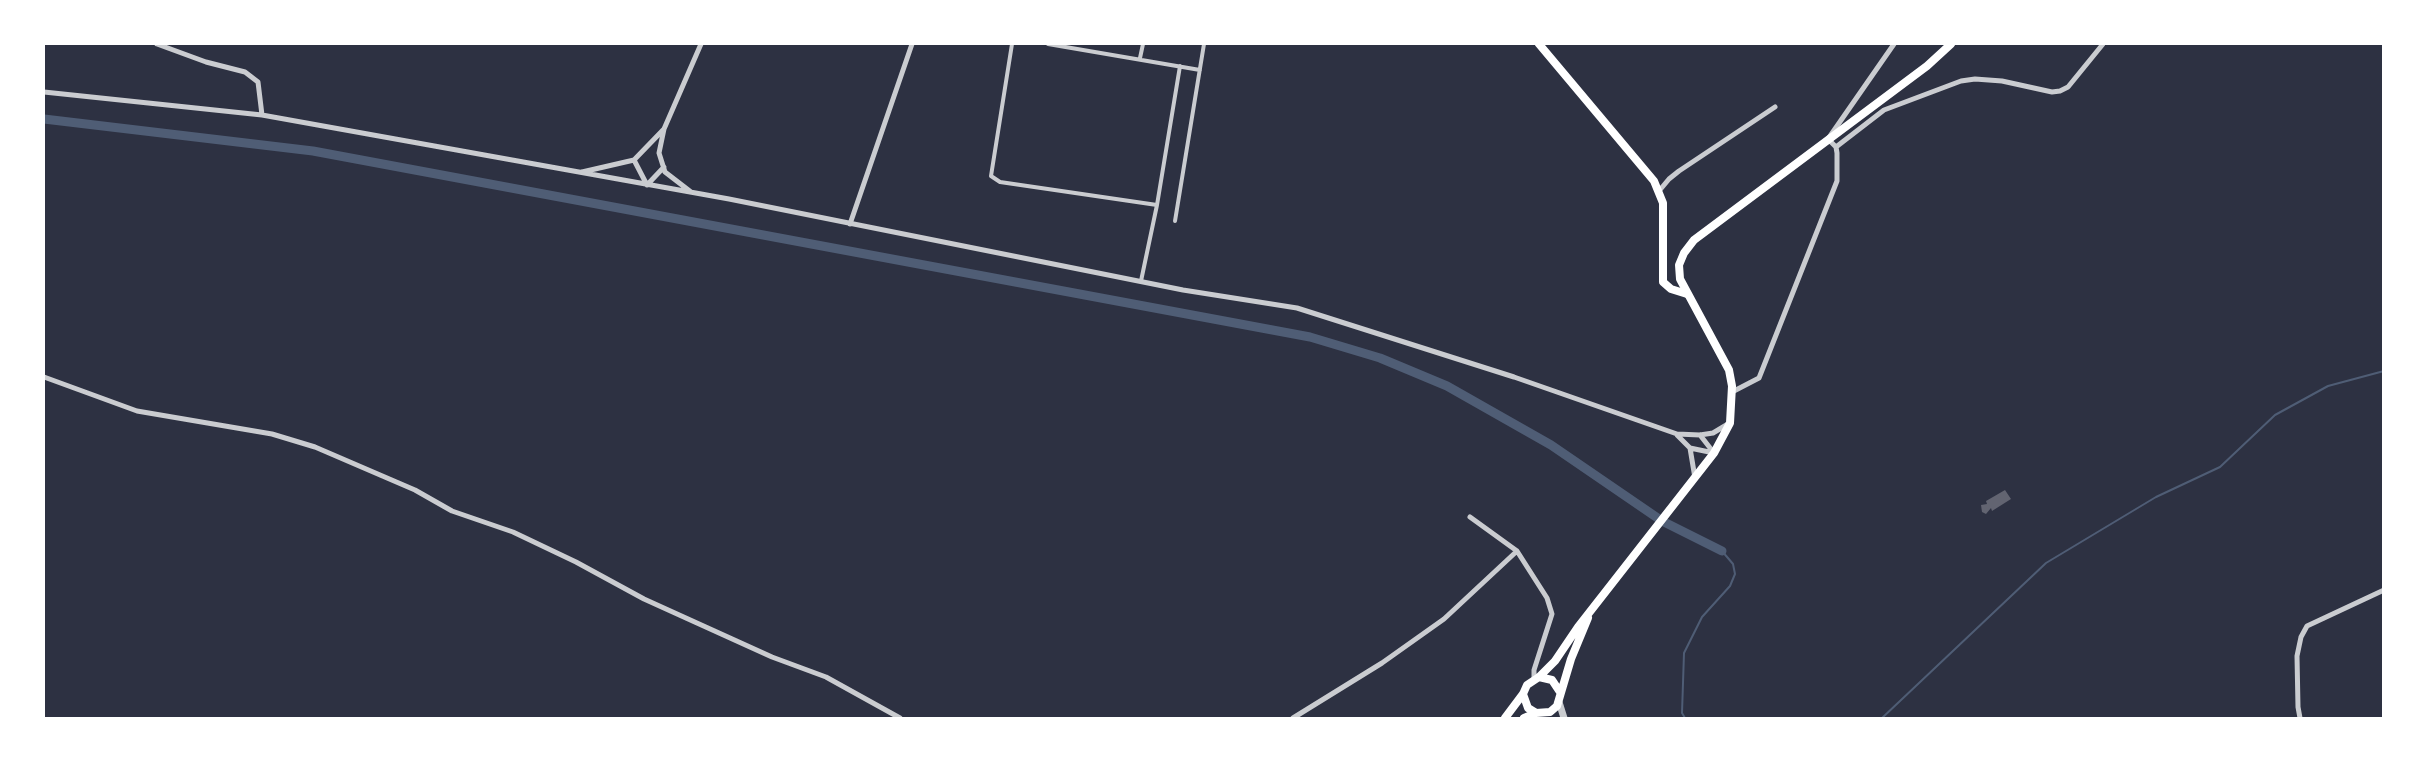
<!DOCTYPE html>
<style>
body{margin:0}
#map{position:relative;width:2427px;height:762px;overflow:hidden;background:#2d3142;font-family:Commissioner,sans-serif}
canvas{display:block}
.frame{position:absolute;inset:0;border:45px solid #fff;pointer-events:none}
</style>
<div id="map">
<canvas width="2427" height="762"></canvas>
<div class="frame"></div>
</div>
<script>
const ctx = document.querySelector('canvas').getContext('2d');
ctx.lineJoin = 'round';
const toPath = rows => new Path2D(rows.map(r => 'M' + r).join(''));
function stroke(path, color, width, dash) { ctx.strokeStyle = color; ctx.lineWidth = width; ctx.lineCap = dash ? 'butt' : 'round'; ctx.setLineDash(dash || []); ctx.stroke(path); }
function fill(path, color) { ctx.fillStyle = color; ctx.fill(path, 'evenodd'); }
stroke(toPath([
 [1685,718,1682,713,1684,653,1702,617,1730,586,1735,574,1733,564,1722,551],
 [1882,718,2046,563,2156,497,2220,467,2275,415,2328,386,2384,371]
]), '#4f5d75', 2);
stroke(toPath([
 [44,119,313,151,1310,337,1380,358,1447,386,1551,445,1662,521,1722,551]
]), '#4f5d75', 9);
fill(toPath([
 [2005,490,2011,499,1992,511,1991,508,1986,514,1982,512,1981,505,1987,504,1986,501]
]), '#626471');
stroke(toPath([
 [1012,44,991,176,1000,182,1157,205],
 [1048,44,1200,70],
 [1140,58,1143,44],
 [1175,221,1204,44],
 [1141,281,1157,205,1180,66]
]), '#caccd0', 4);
stroke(toPath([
 [157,44,206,62,245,72,258,82,262,115],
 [44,92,262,115,729,199,1183,290,1297,308,1514,377,1677,434,1700,435,1713,433,1728,424],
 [1836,147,1884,110,1961,81,1975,79,2002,81,2052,92,2060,91,2068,87,2103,44],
 [634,160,647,185,664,167],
 [582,172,634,160,663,130],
 [1659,191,1669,179,1679,171,1775,107],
 [691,192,665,172,659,153,664,129,701,44],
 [850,224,912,44],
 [44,377,137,411,272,434,315,447,415,490,452,511,513,532,576,562,644,599,772,657,826,677,900,718],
 [1732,392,1759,378,1837,181,1837,153,1836,147,1828,139,1894,44],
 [1677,435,1690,448,1714,453],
 [1700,435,1714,453],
 [1690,448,1695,478],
 [1470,517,1517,551,1547,598,1552,614,1534,670,1534,679],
 [1293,718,1382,663,1444,619,1517,551],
 [2300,718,2298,707,2297,656,2301,637,2307,626,2384,590]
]), '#caccd0', 5);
stroke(toPath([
 [1559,702,1564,718]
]), '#caccd0', 7);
stroke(toPath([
 [1539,44,1654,181,1663,203,1663,282,1671,289,1687,294]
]), '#fff', 8);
stroke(toPath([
 [1539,677,1552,680,1560,692],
 [1523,694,1528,708,1536,713],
 [1505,718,1523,694,1527,685,1539,677,1555,661,1578,627,1714,453,1730,423,1732,386,1729,370,1680,279,1679,265,1684,253,1694,240,1927,66,1951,44],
 [1524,718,1536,713,1550,712,1557,706,1571,659,1588,618]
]), '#fff', 8);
</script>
